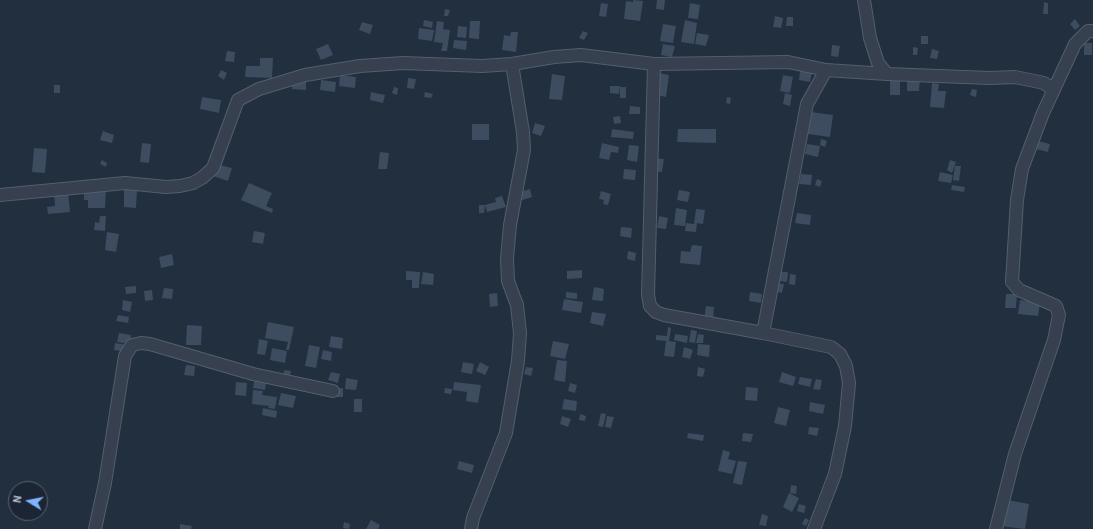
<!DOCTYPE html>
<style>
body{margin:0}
#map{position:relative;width:1093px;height:529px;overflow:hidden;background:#212f3f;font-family:Barlow,sans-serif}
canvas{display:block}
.north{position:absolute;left:8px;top:481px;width:40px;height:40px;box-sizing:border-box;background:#1b2534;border:1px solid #576170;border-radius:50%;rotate:280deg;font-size:11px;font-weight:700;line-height:16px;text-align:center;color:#b1bbca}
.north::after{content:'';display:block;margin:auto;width:14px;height:18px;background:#81b4ff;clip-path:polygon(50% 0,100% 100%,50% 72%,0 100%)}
</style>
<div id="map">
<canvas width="1093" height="529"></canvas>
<div class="north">N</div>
</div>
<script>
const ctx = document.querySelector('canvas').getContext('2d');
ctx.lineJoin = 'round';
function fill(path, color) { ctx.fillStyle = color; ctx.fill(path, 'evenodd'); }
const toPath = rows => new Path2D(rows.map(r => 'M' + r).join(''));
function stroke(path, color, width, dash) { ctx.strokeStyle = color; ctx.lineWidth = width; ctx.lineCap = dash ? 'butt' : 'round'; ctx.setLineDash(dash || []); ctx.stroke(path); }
fill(toPath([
 [633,0,643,1,640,21,624,19,626,1,633,2],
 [657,0,665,0,664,10,656,9],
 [1044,2,1048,3,1048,14,1043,14],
 [601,3,608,4,606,17,599,16],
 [690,3,700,5,698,19,688,18],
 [445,9,450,10,448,16,444,16],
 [775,16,783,18,781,28,773,27],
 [787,17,793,17,793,26,786,26],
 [1075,19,1080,26,1075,30,1070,24],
 [424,20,433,22,432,28,423,26],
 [685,20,697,23,694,44,681,42],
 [437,21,444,22,443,29,450,30,447,51,441,51,443,43,434,42],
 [470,21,480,21,479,39,469,38],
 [362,22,373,25,370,34,359,30],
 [663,24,676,26,673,43,660,41],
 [458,26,467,27,466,38,457,37],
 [419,28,434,30,432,41,418,39],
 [583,31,588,33,584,40,579,38],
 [511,32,518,32,516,52,502,50,504,35,510,36],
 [697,33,709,35,706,46,695,44],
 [921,36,928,36,928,44,921,44],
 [454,40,467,41,466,50,453,48],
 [1084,43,1092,43,1092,55,1084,55],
 [328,44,333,55,321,60,316,49],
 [663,44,675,46,672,57,661,55],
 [832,45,840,46,838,57,831,56],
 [913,47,918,48,917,55,913,55],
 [932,49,939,51,937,59,930,58],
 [227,51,235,52,234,62,225,61],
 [260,58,273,58,272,78,245,77,246,66,260,66],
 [221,70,227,73,224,80,218,76],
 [800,71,812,72,810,82,799,80],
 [659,73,669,75,666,97,656,95],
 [552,74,565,76,562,100,549,99],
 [340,75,356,77,355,88,339,86],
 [783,75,793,77,790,93,780,91],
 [408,78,416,79,414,89,407,88],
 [907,79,920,79,919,91,907,91],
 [321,80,336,82,335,92,320,90],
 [292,81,306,82,306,90,292,89],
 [890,81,900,81,900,95,890,95],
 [932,83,939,84,938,91,946,91,944,108,930,107],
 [54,85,60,85,60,93,54,93],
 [610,86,620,86,619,94,610,93],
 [394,87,398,88,397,95,392,93],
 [620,87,626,87,626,98,620,98],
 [972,89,977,90,976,97,970,95],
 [371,92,385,95,383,103,370,100],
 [425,92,433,94,431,98,424,97],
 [785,93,792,95,790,106,783,104],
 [202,97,221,100,219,113,200,109],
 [727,97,731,98,730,104,726,103],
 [630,106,640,107,640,114,629,114],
 [811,112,833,115,830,137,808,134],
 [620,116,621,123,614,124,613,117],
 [535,123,545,126,541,136,532,133],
 [472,124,489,124,489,140,472,140],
 [612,129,634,132,633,139,611,137],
 [678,129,716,129,716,143,677,142],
 [103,131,114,135,112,143,100,140],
 [821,139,827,141,825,147,820,145],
 [1033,140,1050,144,1048,152,1032,148],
 [142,143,151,144,149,163,140,162],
 [602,143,619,147,618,153,611,152,609,160,599,158],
 [807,144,820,146,818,157,805,154],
 [629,145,639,146,637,162,627,160],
 [34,148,47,149,45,173,32,172],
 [380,152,389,153,387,169,378,169],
 [655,158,664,159,662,172,653,171],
 [102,160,107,163,106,167,100,164],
 [950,160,956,162,952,173,947,170],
 [216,164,232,168,228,181,213,176],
 [955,166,961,166,959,181,953,180],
 [624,169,636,170,635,180,623,179],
 [940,172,953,175,951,183,938,181],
 [801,174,812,175,811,185,799,184],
 [817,179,822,181,820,187,815,185],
 [249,183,272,193,266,206,273,209,272,213,241,200],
 [952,185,965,187,964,192,951,190],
 [84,188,106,188,105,208,88,208,88,200,84,200],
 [124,189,137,189,136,208,124,207],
 [530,189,532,197,519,201,517,193],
 [679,190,690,192,688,202,677,200],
 [601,191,611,194,608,205,603,204,604,200,599,199],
 [68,192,70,212,48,214,47,207,55,206,54,194],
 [502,196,506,207,487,212,485,205,496,202,495,198],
 [479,205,485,205,484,213,479,213],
 [676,208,687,210,685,226,674,225],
 [696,209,705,210,703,224,697,223,696,232,685,231,686,223,694,224],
 [797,213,811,215,810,225,795,223],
 [100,216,106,216,105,231,94,230,95,222,99,223],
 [659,216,668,218,666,229,657,228],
 [621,227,632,228,631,238,620,236],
 [254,231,265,233,263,244,252,242],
 [107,232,119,234,116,252,105,250],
 [692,245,702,246,700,265,680,263,681,251,690,252],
 [628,251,636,253,635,261,627,259],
 [172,254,174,265,161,268,159,257],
 [582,270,582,278,567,279,567,271],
 [406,271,420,272,419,288,412,288,412,280,406,280],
 [423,272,434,274,433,285,421,284],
 [780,272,788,272,787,282,779,281],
 [790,274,796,275,795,285,789,284],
 [776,283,784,284,782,293,775,291],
 [136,286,136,293,126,294,125,287],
 [594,287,604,289,603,301,592,300],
 [164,288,173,289,172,299,162,298],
 [152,290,153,300,145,301,144,291],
 [566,292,577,293,577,299,566,298],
 [750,292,762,294,761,303,749,301],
 [497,293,498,306,490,307,489,294],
 [1006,294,1017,294,1016,308,1005,308],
 [564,299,583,302,581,313,562,310],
 [123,300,132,302,130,312,122,310],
 [1020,300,1040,303,1038,316,1018,314],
 [706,306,714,307,713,321,704,320],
 [592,312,606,314,603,326,590,323],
 [118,315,129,317,128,323,116,321],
 [268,322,294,327,289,350,286,350,288,342,265,338],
 [187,325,202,326,201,345,186,345],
 [668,327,671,328,669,341,676,342,674,357,664,356,666,341,656,340,656,335,667,336],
 [691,330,697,331,695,343,689,342],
 [119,333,131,335,130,344,117,342],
 [675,334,688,336,687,343,674,340],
 [698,334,704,335,703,343,696,343],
 [331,336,343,338,342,349,329,347],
 [259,339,268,341,265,355,257,354],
 [553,341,569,344,565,359,550,356],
 [115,343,128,345,127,352,114,350],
 [698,344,710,345,709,357,697,355],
 [309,345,320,347,316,368,305,366],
 [684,347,693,350,690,359,682,357],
 [272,348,287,351,285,363,270,360],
 [323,350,332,352,331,361,321,359],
 [557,360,567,361,565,382,554,380],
 [463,362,474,364,472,374,461,372],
 [480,362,489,367,485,375,476,371],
 [186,365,195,366,194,376,184,375],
 [526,367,533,368,531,376,524,374],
 [698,367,705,369,703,377,697,376],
 [284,370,291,371,290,376,282,385],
 [256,371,273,384,266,383,265,390,253,388],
 [331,372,340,374,338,383,328,380],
 [782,372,796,377,793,386,779,382],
 [800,377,812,379,810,387,798,384],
 [346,378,358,380,356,390,345,389],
 [816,379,822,380,820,390,813,389],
 [236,382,247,383,246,396,235,395],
 [454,382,481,385,478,403,466,401,467,392,453,390],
 [570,383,577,385,575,393,568,391],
 [746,387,758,388,757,401,745,400],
 [343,388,343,397,328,397,328,389],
 [445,388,452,389,451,394,444,393],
 [253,390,263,391,262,395,277,397,275,409,268,408,269,406,252,404],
 [281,393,296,396,293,408,278,405],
 [354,399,362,399,362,412,354,412],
 [564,399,577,401,576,411,562,409],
 [810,402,825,405,823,414,809,411],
 [778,407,790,410,786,426,774,423],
 [263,408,277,411,276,418,262,415],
 [601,413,606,414,603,427,598,426],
 [580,414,586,416,585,421,579,420],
 [562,416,571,419,568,427,560,424],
 [607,416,614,417,611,428,605,427],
 [809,427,819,428,817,436,808,434],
 [688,433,704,435,703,441,687,438],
 [743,433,753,434,751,442,742,441],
 [723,450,730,452,728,459,736,461,732,474,718,471],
 [459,461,474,465,472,473,457,469],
 [738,461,747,462,742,485,733,483],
 [791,485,797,486,796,494,790,493],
 [789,493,799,498,792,512,783,507],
 [1007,500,1029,504,1025,529,1000,526],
 [799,504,806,506,804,513,797,511],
 [762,514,768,516,766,526,759,525],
 [805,518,809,520,806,526,802,524],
 [371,520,380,525,378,529,366,529],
 [344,522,350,524,349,529,343,528],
 [180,524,192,526,191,529,180,529]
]), '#3d4c5f');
const street = toPath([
 [864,0,870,38,878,63,887,74],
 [654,64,648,295,650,306,656,312,664,315,763,333,831,347,840,354,846,366,849,383,845,426,835,474,814,529],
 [0,195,125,183,166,187,180,186,193,183,202,178,213,168,238,100,259,89,305,75,360,66,403,63,482,66,512,64,554,57,581,55,654,64,788,62,826,70,887,74,990,78,1015,77,1044,83,1054,90],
 [763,333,807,104,826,70],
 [95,529,105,483,125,356,132,345,141,343,150,344,253,374,333,391],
 [471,529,473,518,506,433,518,361,520,333,517,305,508,281,507,259,510,225,524,150,523,132,512,64],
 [996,529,1015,454,1054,340,1059,315,1056,306,1019,290,1012,282,1017,200,1022,169,1043,113,1075,44,1088,31,1093,31]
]);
stroke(street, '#545e6d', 14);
stroke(street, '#36404f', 12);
</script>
